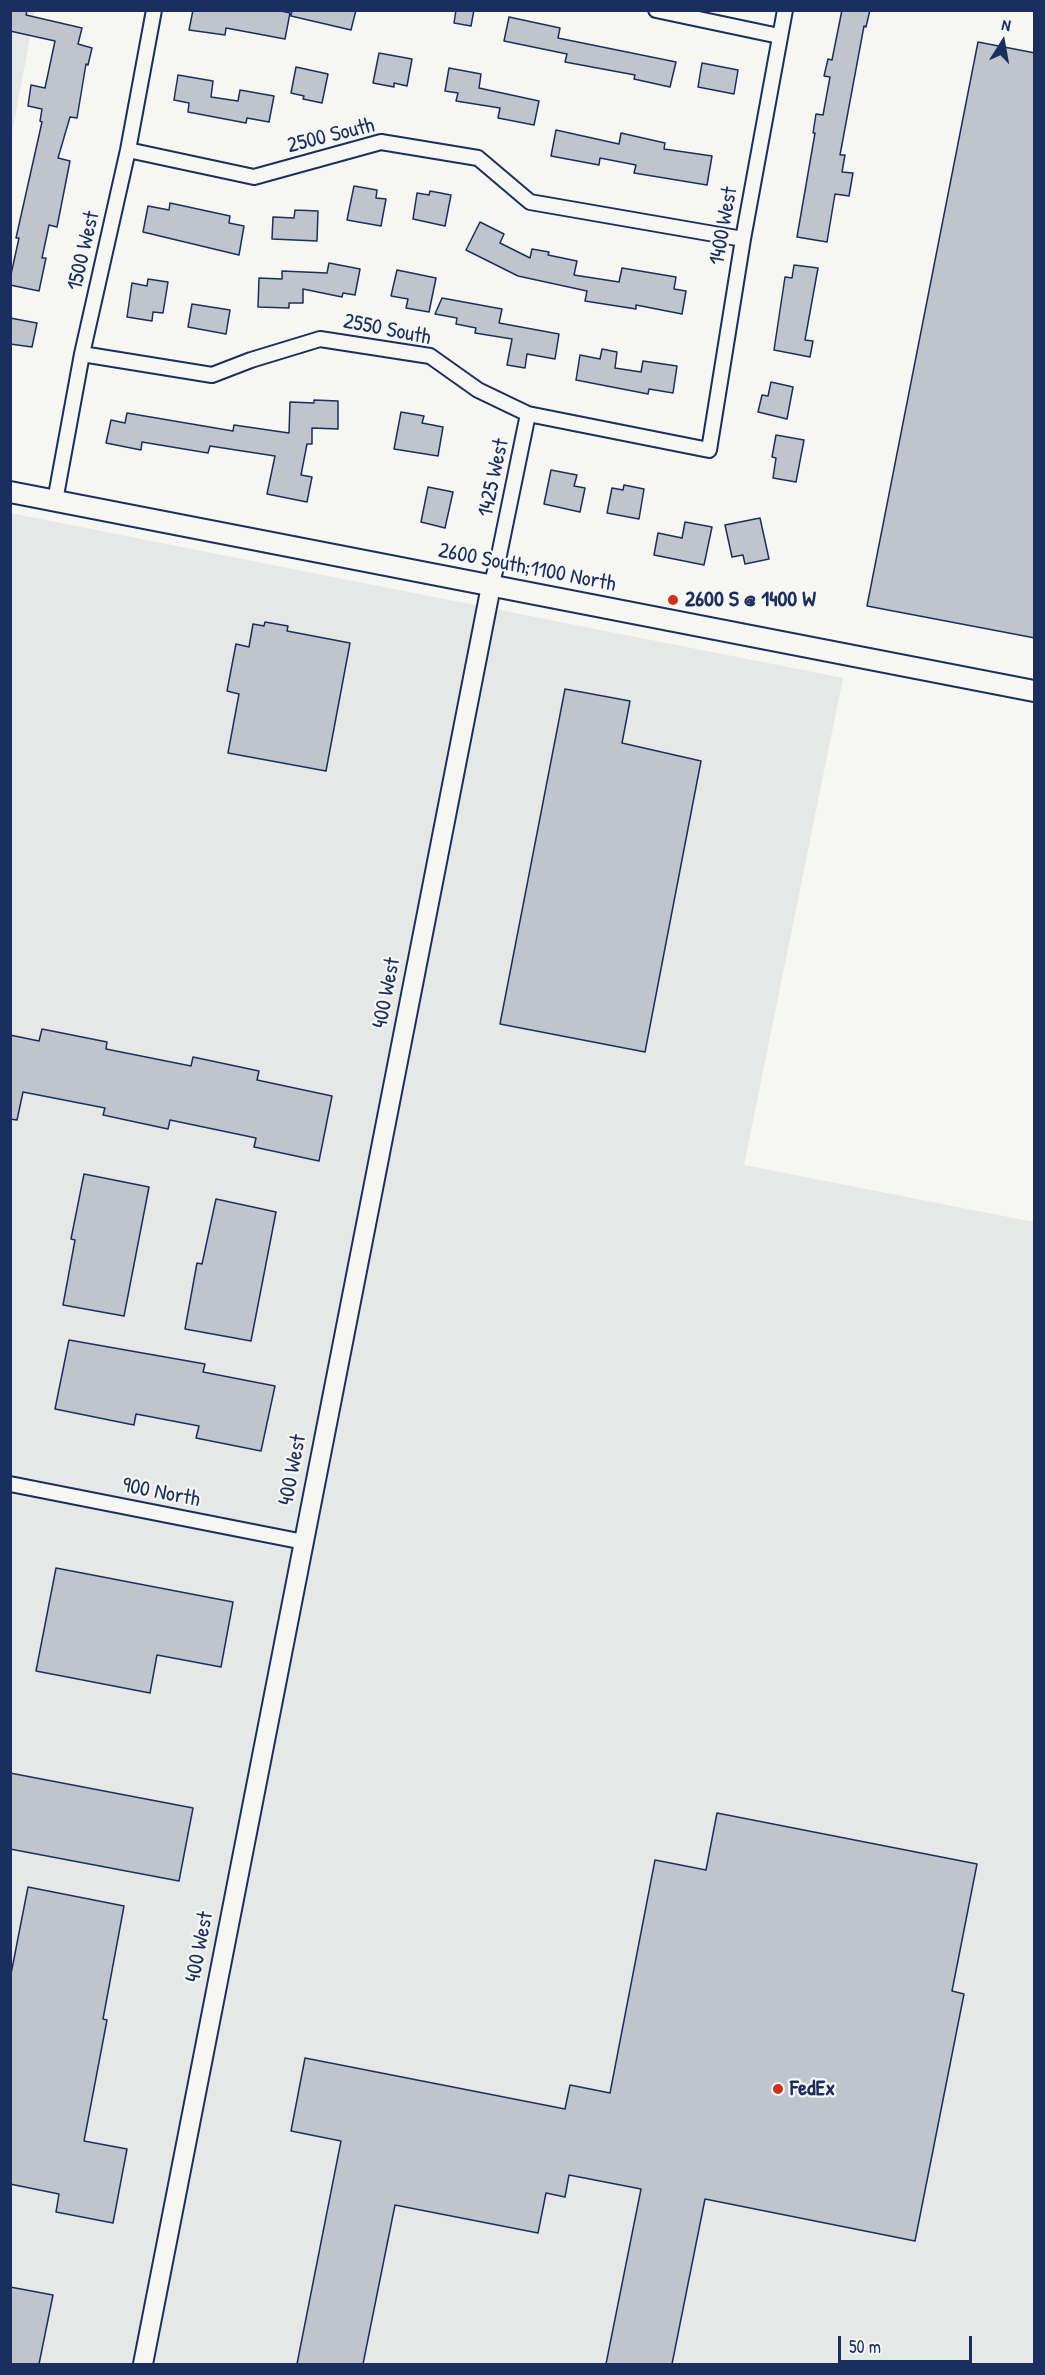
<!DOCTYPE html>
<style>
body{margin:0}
#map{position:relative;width:1045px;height:2375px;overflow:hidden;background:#f6f6f2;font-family:"Patrick Hand",sans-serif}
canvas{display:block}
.frame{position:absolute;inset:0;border:12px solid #1b2f5e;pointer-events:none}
.north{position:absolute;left:973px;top:12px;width:60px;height:60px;-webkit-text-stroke:4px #f6f6f2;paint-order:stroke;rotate:11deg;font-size:16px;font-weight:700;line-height:24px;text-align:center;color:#1b2f5e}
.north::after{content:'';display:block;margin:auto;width:21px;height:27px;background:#1b2f5e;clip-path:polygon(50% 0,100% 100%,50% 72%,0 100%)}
.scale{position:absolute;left:838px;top:2336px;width:134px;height:27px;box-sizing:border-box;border:3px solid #1b2f5e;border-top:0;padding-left:8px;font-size:18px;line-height:21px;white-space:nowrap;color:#1b2f5e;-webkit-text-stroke:4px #f6f6f2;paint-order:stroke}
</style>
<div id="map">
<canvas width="1045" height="2375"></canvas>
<div class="frame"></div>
<div class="north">N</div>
<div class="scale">50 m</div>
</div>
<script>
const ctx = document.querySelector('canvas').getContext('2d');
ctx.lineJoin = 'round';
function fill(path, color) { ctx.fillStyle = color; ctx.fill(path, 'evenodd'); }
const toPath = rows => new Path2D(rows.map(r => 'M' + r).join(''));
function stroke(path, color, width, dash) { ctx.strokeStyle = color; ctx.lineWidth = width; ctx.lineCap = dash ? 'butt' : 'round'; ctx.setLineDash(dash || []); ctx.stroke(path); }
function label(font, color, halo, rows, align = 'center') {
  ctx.font = font + ' "Patrick Hand",sans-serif'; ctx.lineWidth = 4.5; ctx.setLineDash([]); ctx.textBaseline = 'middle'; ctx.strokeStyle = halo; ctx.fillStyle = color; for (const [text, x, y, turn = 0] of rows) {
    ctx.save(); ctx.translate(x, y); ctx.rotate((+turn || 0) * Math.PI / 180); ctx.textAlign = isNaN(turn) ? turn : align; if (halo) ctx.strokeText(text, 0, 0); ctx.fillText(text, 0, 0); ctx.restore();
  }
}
fill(toPath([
 [11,11,35,11,11,138],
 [10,513,843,678,744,1165,1034,1222,1034,2364,11,2364]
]), '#e6e7e7');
const building = toPath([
 [10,10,27,10,26,15,82,28,78,44,92,48,88,65,86,64,77,118,70,117,58,158,70,161,57,227,49,225,42,258,46,258,39,291,10,285,10,279,19,238,16,238,42,122,40,121,42,109,28,106,31,85,45,88,55,41,10,31,10,10],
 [193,10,276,10,290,13,285,39,226,28,225,35,189,30,193,10],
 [292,10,356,10,351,30,291,16,292,10],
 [456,10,474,10,471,26,454,23,456,10],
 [842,10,870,10,866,27,864,26,840,155,845,155,842,172,853,173,849,196,835,194,827,242,797,237,815,133,813,133,816,114,823,115,830,77,824,76,828,59,832,60,842,10],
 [509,17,560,28,558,38,676,62,670,87,634,79,635,75,565,62,567,54,504,41,509,17],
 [978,42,1035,53,1035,638,867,606,978,42],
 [379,53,412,59,407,86,394,83,394,87,373,83,379,53],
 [702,63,738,70,734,94,698,87,702,63],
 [296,67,328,74,322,103,303,99,304,96,291,93,296,67],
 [449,68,481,74,479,88,539,101,534,125,498,118,500,108,456,101,458,93,445,91,449,68],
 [178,75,213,81,211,97,238,101,240,90,274,96,269,122,247,118,246,123,188,112,189,103,174,100,178,75],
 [556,130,619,144,621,133,665,143,664,149,712,156,707,185,634,173,636,165,600,158,599,165,551,156,556,130],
 [354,186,377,190,376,198,386,199,381,226,347,220,354,186],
 [430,191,451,195,445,226,413,219,417,193,429,195,430,191],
 [170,203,230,216,229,223,244,226,239,255,143,232,148,206,169,210,170,203],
 [295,210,318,211,317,241,272,239,273,217,294,218,295,210],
 [480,222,504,234,500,243,530,258,532,249,549,252,548,255,577,261,574,275,619,282,622,268,676,277,674,289,686,291,682,314,636,305,636,309,585,301,587,291,518,276,466,250,480,222],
 [329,263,360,269,355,295,343,293,342,297,303,289,303,303,289,303,289,308,258,307,259,278,282,279,282,271,327,273,329,263],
 [794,265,818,268,805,340,813,341,810,357,774,350,785,277,792,278,794,265],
 [397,270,436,278,429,312,406,308,408,299,391,296,397,270],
 [148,279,168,282,163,313,153,312,152,321,127,317,132,283,147,286,148,279],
 [442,298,502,309,499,323,559,334,555,359,527,354,525,368,507,365,512,339,475,333,476,328,456,324,457,318,435,314,442,298],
 [192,304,230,310,226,334,188,327,192,304],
 [10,318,37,323,32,347,10,344,10,318],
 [602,349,617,352,615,368,641,372,643,361,677,366,673,393,649,389,648,394,576,380,580,355,600,359,602,349],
 [771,382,793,387,787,419,758,412,762,395,768,396,771,382],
 [314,400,338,401,338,429,312,428,312,444,307,444,301,475,312,477,307,502,267,494,275,456,210,446,208,453,142,442,141,450,106,443,111,420,125,423,127,413,233,431,234,425,289,433,290,402,314,403,314,400],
 [401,412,424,416,422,423,443,427,438,456,394,449,401,412],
 [776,435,804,440,796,482,773,478,776,458,772,457,776,435],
 [551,470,577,475,574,486,585,488,580,512,544,504,551,470],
 [624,485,644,489,639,519,607,513,612,488,623,490,624,485],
 [428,487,453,492,445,528,421,522,428,487],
 [760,518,769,559,745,564,743,555,732,557,725,525,760,518],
 [685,522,712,527,704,565,654,555,658,533,682,538,685,522],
 [265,622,288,626,287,631,350,643,326,771,228,753,239,694,227,691,236,644,249,647,253,624,264,626,265,622],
 [565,689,630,701,622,743,701,761,645,1052,500,1024,565,689],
 [42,1029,107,1042,106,1049,191,1066,193,1057,259,1071,257,1080,332,1096,319,1161,254,1147,256,1138,170,1120,168,1129,103,1115,105,1108,23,1092,17,1120,10,1119,10,1035,39,1041,42,1029],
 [84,1174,149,1187,124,1316,63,1305,75,1240,71,1239,84,1174],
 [216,1199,276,1212,251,1341,185,1329,197,1263,202,1264,216,1199],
 [69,1340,205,1364,203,1372,275,1386,261,1451,196,1438,199,1426,136,1414,134,1425,55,1409,69,1340],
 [56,1568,233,1602,221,1667,157,1655,150,1693,36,1671,56,1568],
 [10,1773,193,1808,179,1881,10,1849,10,1773],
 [717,1813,977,1864,952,1991,964,1994,915,2241,705,2199,672,2364,606,2364,641,2189,569,2175,565,2197,546,2193,538,2233,395,2205,363,2364,297,2364,341,2141,291,2131,305,2058,565,2109,570,2085,610,2093,655,1860,706,1870,717,1813],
 [28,1887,124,1906,103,2019,107,2020,84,2141,127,2149,113,2223,56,2212,59,2194,10,2184,10,1979,28,1887],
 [10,2287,53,2295,39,2364,10,2364,10,2287]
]);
fill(building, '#c0c4cd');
stroke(building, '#1b2f5e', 1.5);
const minor = toPath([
 [656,10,779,36],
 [128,150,254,177,381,142,478,158,530,202,743,239],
 [82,354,212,375,251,360,320,339,430,356,478,390,528,414,709,450,743,239,785,10],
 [55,501,82,354,128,150,154,10],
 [491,586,498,560,528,414],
 [10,1484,304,1542]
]);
const tertiary = toPath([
 [143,2364,491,586]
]);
const secondary = toPath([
 [10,492,1034,691]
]);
stroke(minor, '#1b2f5e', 18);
stroke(tertiary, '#1b2f5e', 22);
stroke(secondary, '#1b2f5e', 24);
stroke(minor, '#f6f6f2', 14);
stroke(tertiary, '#f6f6f2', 18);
stroke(secondary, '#f6f6f2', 20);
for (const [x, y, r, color] of [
 [673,600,6,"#c8321e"],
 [778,2089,6,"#c8321e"]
]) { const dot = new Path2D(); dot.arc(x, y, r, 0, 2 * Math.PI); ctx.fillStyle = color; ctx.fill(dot); stroke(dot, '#f6f6f2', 2); }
label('22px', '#1b2f5e', '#f6f6f2', [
 ["2500 South",331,136,-14],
 ["1400 West",724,226,-80],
 ["1500 West",84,251,-77],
 ["2550 South",387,330,11],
 ["1425 West",494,478,-78],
 ["2600 South;1100 North",527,568,11],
 ["400 West",387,993,-79],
 ["400 West",293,1470,-79],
 ["900 North",161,1493,11],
 ["400 West",200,1947,-79]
]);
label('bold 22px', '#1b2f5e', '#f6f6f2', [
 ["2600 S @ 1400 W",685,600],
 ["FedEx",790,2089]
], 'left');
</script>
